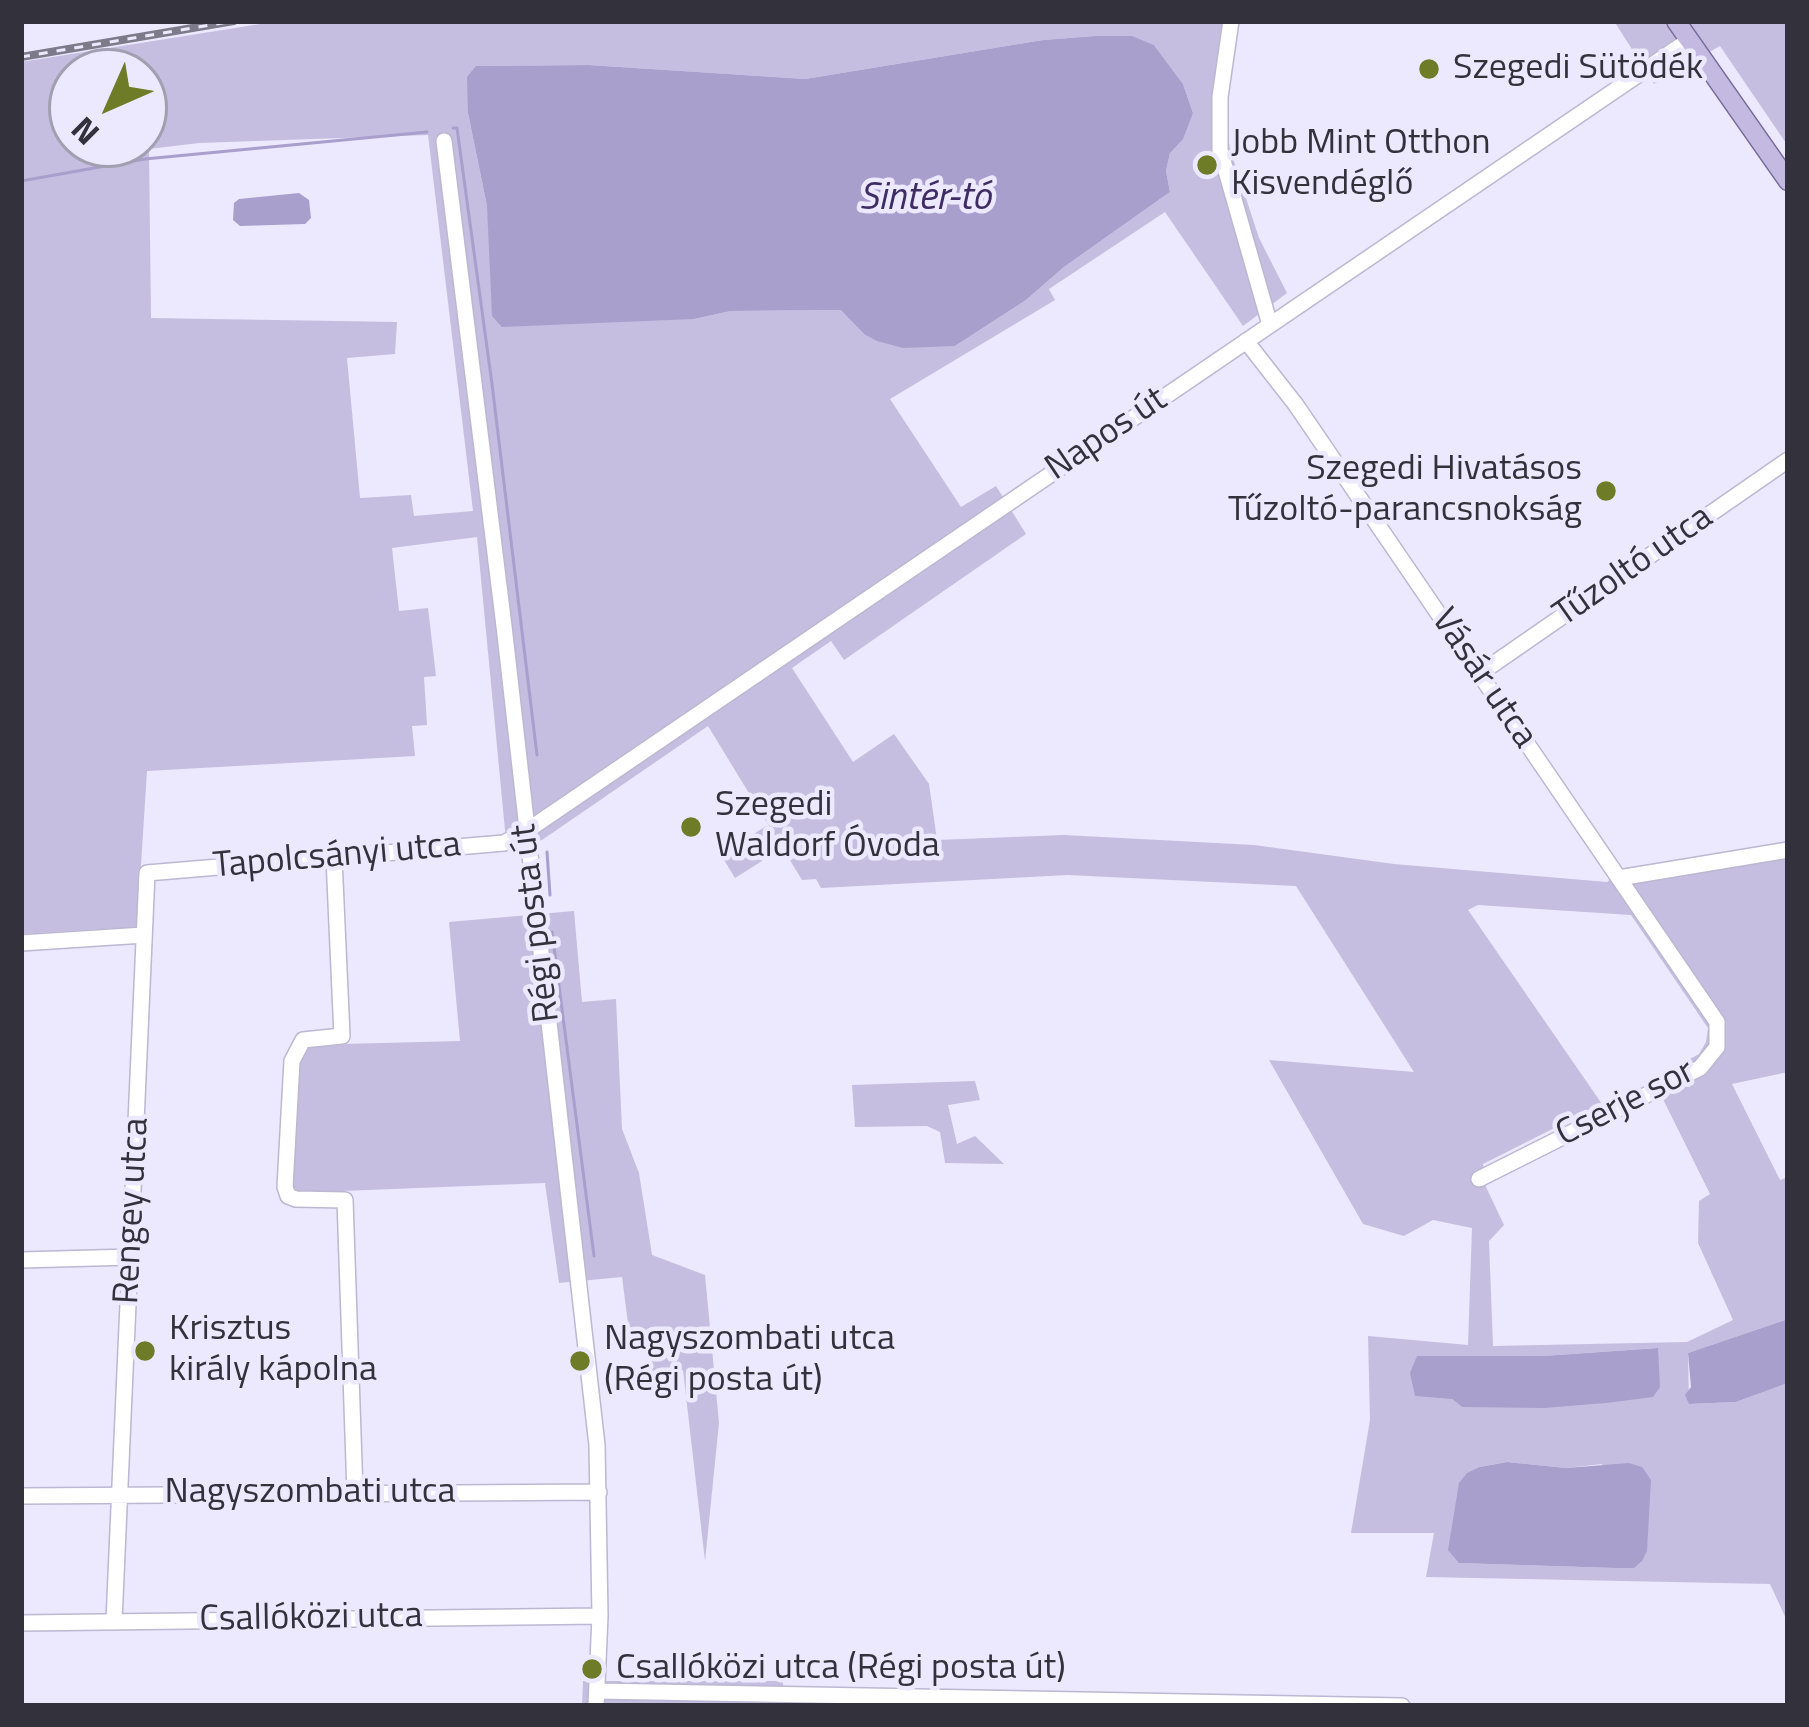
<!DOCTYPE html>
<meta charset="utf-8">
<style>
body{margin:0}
#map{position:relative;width:1809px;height:1727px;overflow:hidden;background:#ece8fe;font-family:"Titillium Web",sans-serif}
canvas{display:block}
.frame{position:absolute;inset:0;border:24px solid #33313c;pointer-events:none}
.north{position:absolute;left:48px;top:48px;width:120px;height:120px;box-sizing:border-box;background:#ece8fe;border:3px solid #a29fb0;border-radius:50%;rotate:225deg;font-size:33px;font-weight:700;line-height:48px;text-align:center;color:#33313c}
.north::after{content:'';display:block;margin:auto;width:42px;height:54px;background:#6e7b27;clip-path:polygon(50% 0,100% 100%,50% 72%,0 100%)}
</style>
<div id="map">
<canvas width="1809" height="1727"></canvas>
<div class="frame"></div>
<div class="north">N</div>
</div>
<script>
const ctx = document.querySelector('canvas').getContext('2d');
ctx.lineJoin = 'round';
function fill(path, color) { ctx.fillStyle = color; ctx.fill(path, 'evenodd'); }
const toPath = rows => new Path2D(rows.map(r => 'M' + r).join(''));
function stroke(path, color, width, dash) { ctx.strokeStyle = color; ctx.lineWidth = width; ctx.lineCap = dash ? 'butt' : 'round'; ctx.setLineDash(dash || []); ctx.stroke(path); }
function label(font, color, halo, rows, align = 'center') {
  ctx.font = font + ' "Titillium Web",sans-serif'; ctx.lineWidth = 9; ctx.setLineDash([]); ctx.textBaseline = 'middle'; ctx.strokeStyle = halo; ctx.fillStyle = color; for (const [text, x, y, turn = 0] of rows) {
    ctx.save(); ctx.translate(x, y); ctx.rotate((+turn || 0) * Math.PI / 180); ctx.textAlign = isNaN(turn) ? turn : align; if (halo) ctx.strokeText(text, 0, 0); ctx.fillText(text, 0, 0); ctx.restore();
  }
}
fill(toPath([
 [279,21,1233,21,1223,107,1230,149,1259,238,1287,293,1243,326,1165,212,1049,289,1055,300,890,399,961,507,996,486,1026,534,844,660,831,641,792,668,853,762,894,734,929,784,937,840,1064,835,1254,845,1394,864,1607,882,1623,868,1745,854,1788,843,1788,1072,1732,1084,1780,1180,1788,1177,1788,1319,1688,1353,1689,1404,1736,1402,1788,1383,1788,1623,1770,1584,1426,1577,1434,1533,1351,1533,1370,1420,1368,1336,1468,1345,1472,1228,1433,1220,1404,1236,1363,1224,1269,1060,1414,1072,1296,886,1068,875,821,888,816,879,802,880,708,726,542,840,507,851,477,537,392,548,399,611,428,608,436,676,424,677,427,725,412,726,415,756,147,771,137,927,21,934,21,62],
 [1095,36,1132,37,1154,45,1183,84,1193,113,1170,153,1166,171,1170,192,1064,267,1026,300,955,346,864,334,842,310,731,311,694,319,632,319,487,206,468,113,476,66,589,65,805,79,1043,40],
 [72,72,144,72,144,144,72,144],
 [428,135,473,511,414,516,411,495,360,498,347,358,395,354,397,322,151,318,149,149,199,143],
 [1478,905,1631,915,1708,1028,1706,1042,1699,1054,1653,1079,1710,1194,1699,1201,1698,1243,1733,1320,1687,1342,1493,1346,1489,1241,1504,1225,1486,1187,1483,1164,1602,1104,1468,910],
 [1657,1348,1462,1407,1452,1399,1543,1356],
 [1507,1462,1566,1468,1602,1464,1614,1568,1459,1563,1480,1467],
 [1614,21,1788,21,1788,146,1720,46,1654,84],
 [766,826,781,849,735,878,721,855],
 [574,911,582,1002,616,999,622,1129,639,1173,652,1255,705,1275,719,1423,705,1561,683,1370,651,1374,647,1332,629,1331,622,1277,559,1283,545,1183,291,1193,294,1064,304,1045,460,1041,449,922],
 [975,1081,980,1100,948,1105,957,1144,975,1136,1004,1164,945,1163,940,1132,927,1126,855,1127,852,1085],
 [583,1681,783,1681,783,1706,582,1706]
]), '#c5bee0');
fill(toPath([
 [1095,36,1132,36,1154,45,1183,84,1193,113,1183,139,1170,153,1166,171,1170,192,1064,267,1026,300,955,346,903,348,877,341,864,334,841,310,731,311,694,319,502,327,492,316,487,206,468,113,467,77,476,66,589,65,805,79,1043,40],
 [299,193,309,200,311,218,305,224,240,226,233,220,234,203,239,199],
 [1788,1319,1788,1383,1736,1402,1689,1404,1685,1395,1691,1387,1688,1353],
 [1658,1348,1660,1387,1653,1397,1606,1403,1544,1408,1462,1407,1452,1399,1415,1396,1410,1373,1417,1356,1543,1356],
 [1507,1462,1566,1468,1629,1463,1642,1467,1651,1480,1647,1551,1642,1561,1634,1568,1614,1568,1459,1563,1448,1550,1459,1483,1467,1473,1480,1467]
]), '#a99fcc');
stroke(toPath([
 [962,21,963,21],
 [453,128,457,128,492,384,537,755],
 [21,181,145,159,427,132],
 [547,852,550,895],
 [552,932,594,1256]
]), '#a99fcc', 3);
const minor = toPath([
 [1231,21,1220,97,1220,150,1270,325],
 [444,141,504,626,597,1445,600,1616,596,1706],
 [1246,341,1296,405,1717,1022,1717,1047,1700,1068,1479,1179],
 [1479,674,1788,460],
 [334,858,342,1036,303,1040,292,1061,285,1187,288,1196,296,1199,345,1200,355,1493],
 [1619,878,1788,850],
 [21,943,144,935],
 [21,1260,131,1257],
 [21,1496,599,1492],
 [114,1621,147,873,504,843,525,832,1689,40],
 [21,1623,600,1616],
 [598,1691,1402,1706]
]);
const major = toPath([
 [1676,21,1788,181]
]);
stroke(minor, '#bcb7d2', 18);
stroke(major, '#776b9a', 21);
stroke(minor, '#fff', 15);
stroke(major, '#c3b9e1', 18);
const rail = toPath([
 [21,57,234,21]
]);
stroke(rail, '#7d7a89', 8);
stroke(rail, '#ece8fe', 3, [9]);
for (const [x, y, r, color] of [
 [1429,69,12,"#6e7b27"],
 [1207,165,12,"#6e7b27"],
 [1606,491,12,"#6e7b27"],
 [691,827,12,"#6e7b27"],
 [145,1351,12,"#6e7b27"],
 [580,1361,12,"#6e7b27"],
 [592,1669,12,"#6e7b27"]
]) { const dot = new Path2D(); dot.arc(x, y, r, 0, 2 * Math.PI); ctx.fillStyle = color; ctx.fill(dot); stroke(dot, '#ece8fe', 4.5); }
label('36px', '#33313c', '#ece8fe', [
 ["Szegedi Sütödék",1453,69],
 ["Jobb Mint Otthon",1231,144],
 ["Kisvendéglő",1231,185],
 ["Szegedi Hivatásos",1582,470,"right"],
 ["Tűzoltó-parancsnokság",1582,511,"right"],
 ["Szegedi",715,806],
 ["Waldorf Óvoda",715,847],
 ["Krisztus",169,1330],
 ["király kápolna",169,1371],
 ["Nagyszombati utca",604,1340],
 ["(Régi posta út)",604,1381],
 ["Csallóközi utca (Régi posta út)",616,1669]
], 'left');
label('36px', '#33313c', '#ece8fe', [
 ["Napos út",1107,435,-34],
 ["Tűzoltó utca",1634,567,-35],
 ["Vásár utca",1483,679,56],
 ["Tapolcsányi utca",337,857,-5],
 ["Régi posta út",537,923,-97],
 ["Cserje sor",1626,1104,-27],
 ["Rengey utca",133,1211,-87],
 ["Nagyszombati utca",310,1493],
 ["Csallóközi utca",311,1619,-1]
]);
label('italic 39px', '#3e2d65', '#ece8fe', [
 ["Sintér-tó",925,199]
]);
</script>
